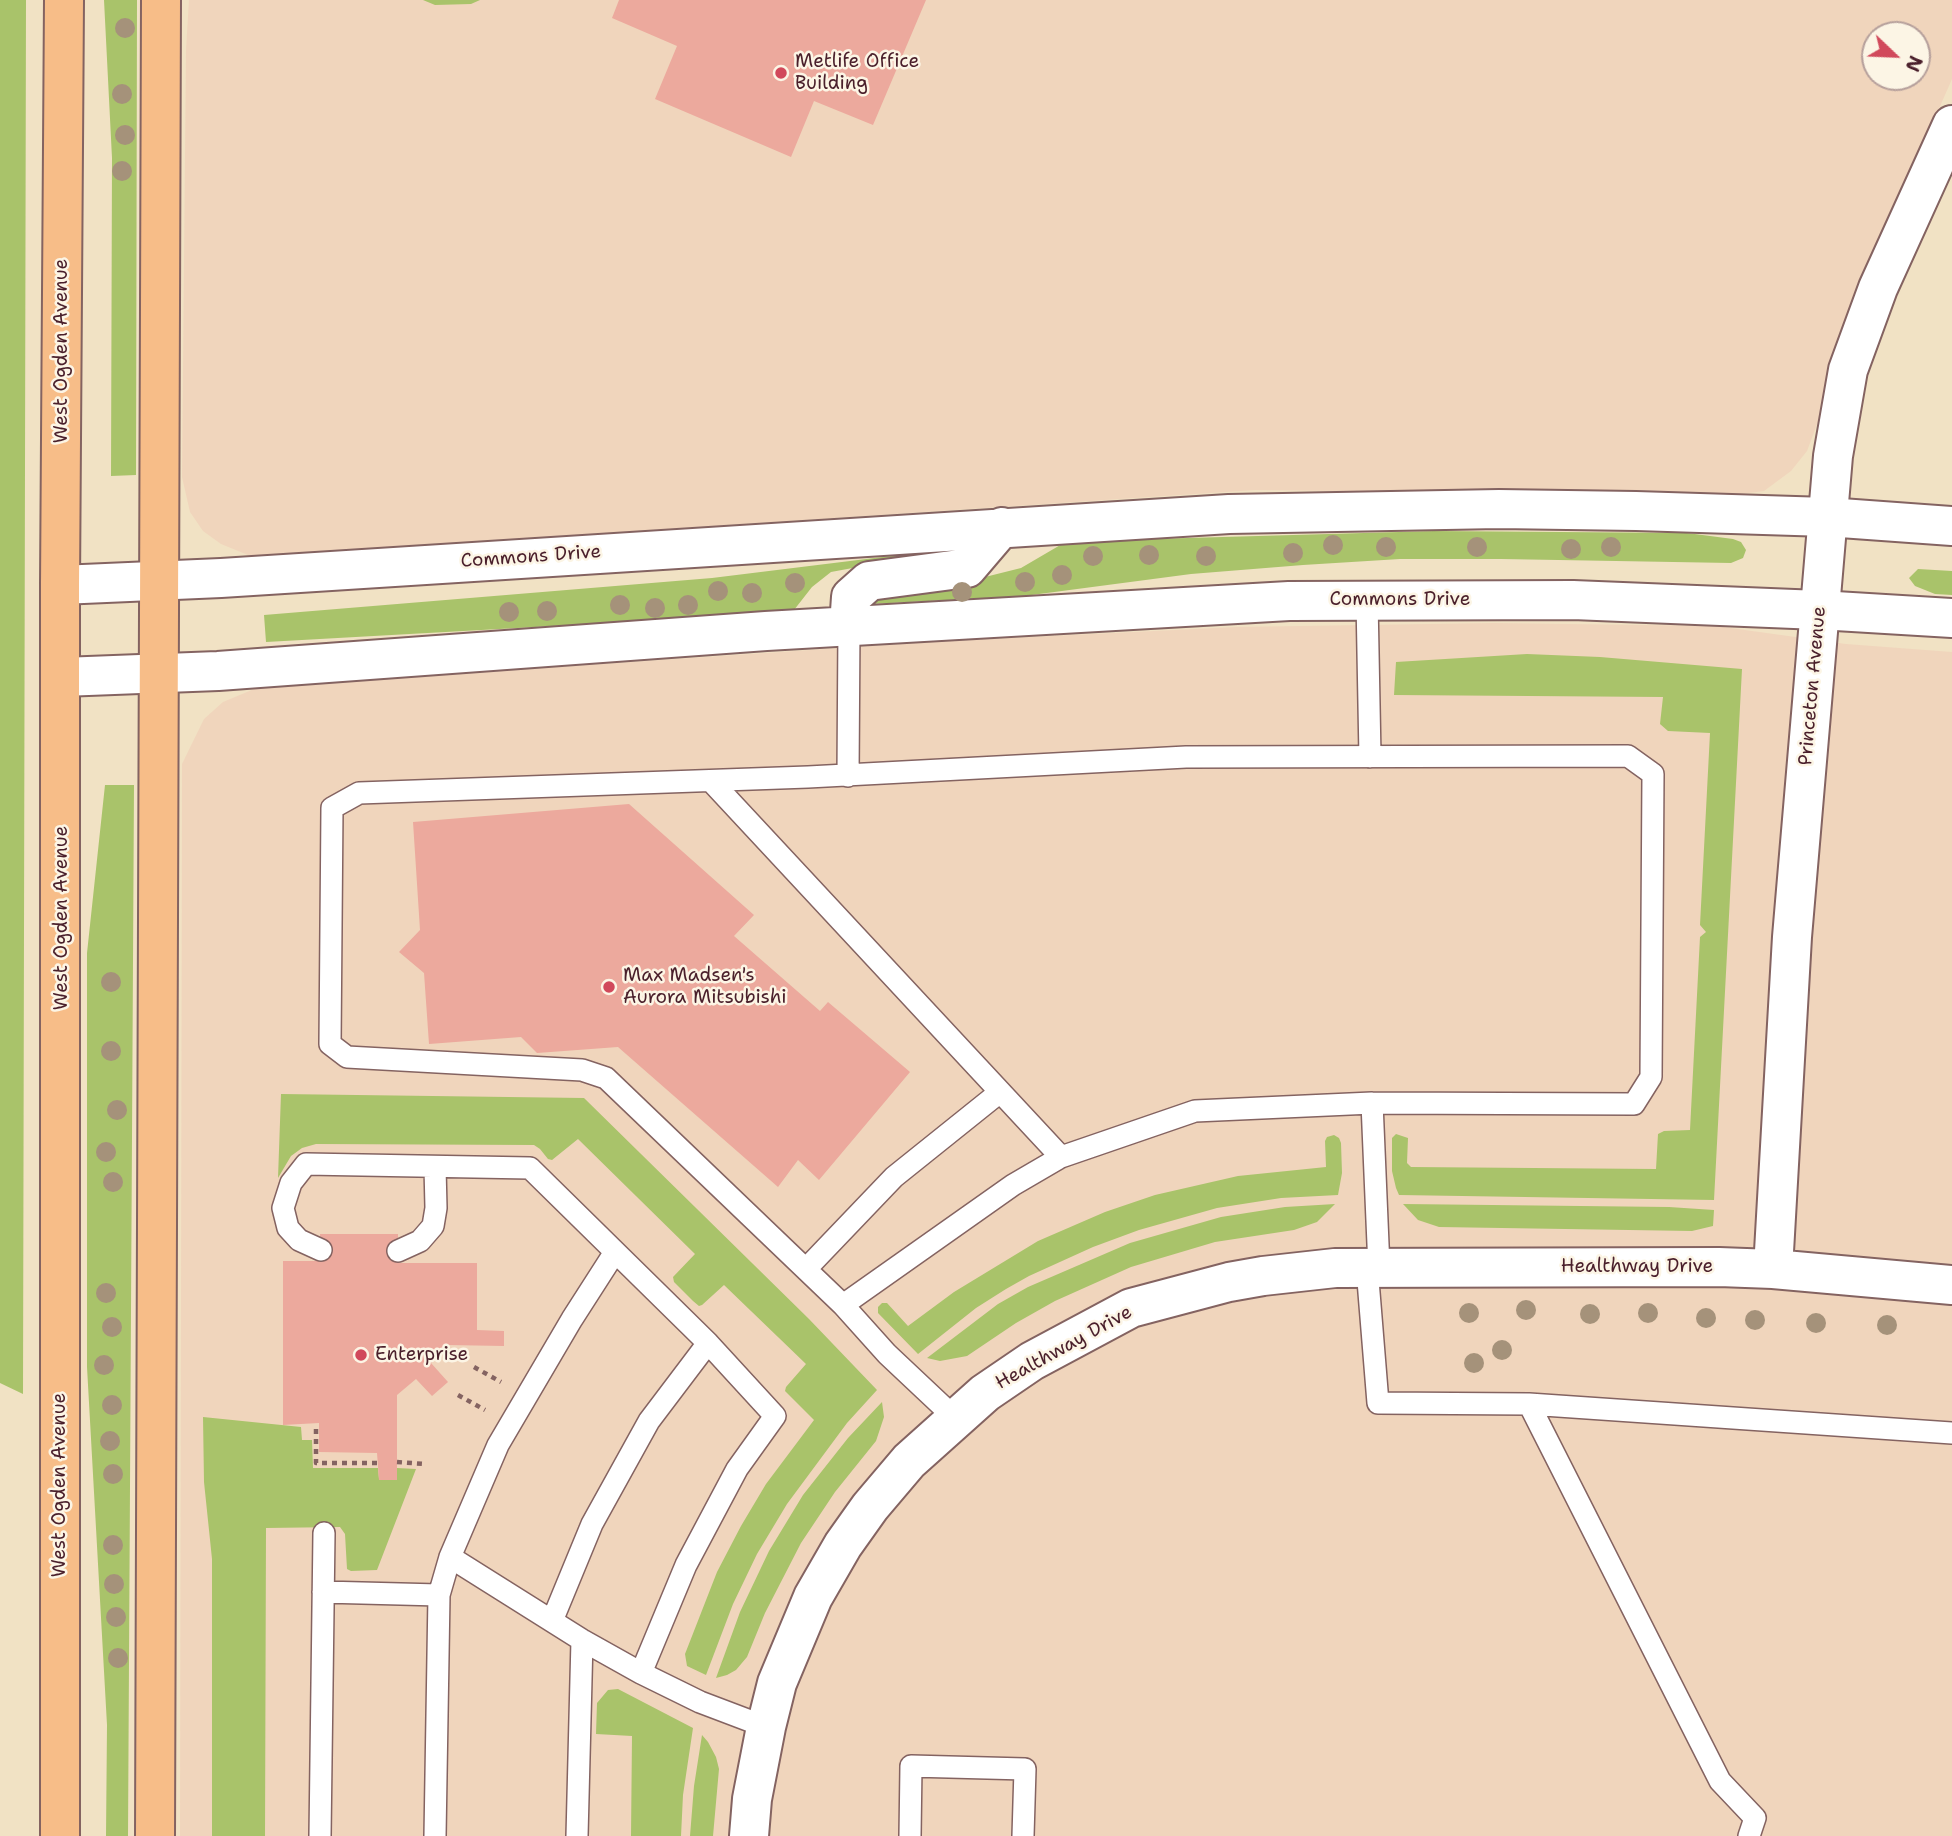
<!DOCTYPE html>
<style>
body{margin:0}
#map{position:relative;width:1952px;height:1836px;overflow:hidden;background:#f1e2c4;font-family:"Shantell Sans",sans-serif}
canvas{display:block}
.north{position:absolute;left:1861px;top:21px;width:70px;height:70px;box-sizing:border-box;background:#fcf5e5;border:2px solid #b59f9b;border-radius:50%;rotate:113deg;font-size:19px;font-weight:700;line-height:28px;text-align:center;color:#4a1f2b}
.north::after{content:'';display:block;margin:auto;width:24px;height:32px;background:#d1495b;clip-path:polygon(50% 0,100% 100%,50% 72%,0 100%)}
</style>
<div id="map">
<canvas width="1952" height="1836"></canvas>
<div class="north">N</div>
</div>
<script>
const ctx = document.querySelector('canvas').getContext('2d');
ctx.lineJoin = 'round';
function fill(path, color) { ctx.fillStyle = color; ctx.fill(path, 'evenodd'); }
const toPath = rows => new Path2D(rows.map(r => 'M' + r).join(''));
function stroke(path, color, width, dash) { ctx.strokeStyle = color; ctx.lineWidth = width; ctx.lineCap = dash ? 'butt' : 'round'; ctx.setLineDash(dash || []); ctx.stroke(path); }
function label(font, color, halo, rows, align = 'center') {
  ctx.font = font + ' "Shantell Sans",sans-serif'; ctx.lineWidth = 5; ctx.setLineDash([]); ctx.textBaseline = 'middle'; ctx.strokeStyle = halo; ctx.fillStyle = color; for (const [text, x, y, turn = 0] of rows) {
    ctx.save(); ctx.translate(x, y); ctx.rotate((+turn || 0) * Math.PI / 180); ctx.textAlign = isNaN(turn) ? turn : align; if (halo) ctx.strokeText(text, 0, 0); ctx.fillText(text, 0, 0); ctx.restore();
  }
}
fill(toPath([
 [189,0,1952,0,1952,79,1836,343,1819,419,1807,451,1791,471,1764,491,1733,495,1255,490,277,555,248,555,221,544,203,531,190,512,182,477,186,50],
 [1875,35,1917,35,1917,77,1875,77],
 [1494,623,1716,626,1846,644,1952,652,1952,1836,180,1836,182,764,204,719,223,702,259,687,930,642,1236,627]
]), '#f0d5bc');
fill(toPath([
 [0,0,26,0,23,1394,0,1383],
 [104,0,137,0,136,475,111,476,112,158],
 [423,0,480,0,471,4,435,5],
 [1434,531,1687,533,1733,539,1741,542,1746,550,1743,558,1731,563,1501,559,1400,559,1303,565,1191,574,1024,596,871,604,876,593,981,578,1021,568,1062,544,1082,541],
 [915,553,912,557,831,572,812,587,794,610,643,621,266,642,264,615,712,578],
 [1918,569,1952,571,1952,595,1935,594,1915,586,1909,578],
 [1527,654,1600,657,1742,669,1714,1200,1399,1195,1396,1188,1392,1171,1392,1138,1396,1134,1408,1138,1407,1163,1411,1167,1656,1169,1658,1134,1664,1131,1690,1130,1700,937,1706,932,1700,925,1710,733,1668,731,1660,724,1663,697,1394,695,1396,662],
 [105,785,134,785,128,1836,106,1836,107,1725,87,1367,87,953],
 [281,1094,584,1098,809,1319,877,1390,847,1423,787,1504,757,1554,733,1604,706,1675,687,1666,685,1654,717,1572,741,1526,766,1484,814,1420,785,1391,786,1387,806,1364,724,1285,702,1305,699,1306,693,1301,674,1282,673,1277,695,1254,578,1139,552,1160,548,1159,540,1149,534,1145,316,1144,302,1148,291,1156,278,1178],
 [1334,1135,1339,1138,1341,1143,1342,1173,1338,1195,1281,1198,1217,1208,1139,1230,1093,1247,1029,1276,1006,1289,976,1308,918,1354,878,1313,878,1307,882,1303,887,1303,908,1326,954,1292,1038,1241,1105,1212,1155,1195,1238,1176,1326,1167,1325,1141,1327,1137],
 [1335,1204,1317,1222,1294,1230,1215,1242,1131,1267,1055,1301,1016,1323,967,1356,940,1361,927,1358,998,1304,1028,1287,1130,1243,1221,1217,1285,1207],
 [1403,1204,1669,1207,1714,1210,1713,1226,1692,1231,1439,1227,1418,1220],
 [882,1402,884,1417,876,1441,835,1492,801,1543,765,1613,747,1657,736,1670,727,1675,716,1678,740,1612,769,1551,803,1495,848,1438],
 [203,1417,301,1427,302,1440,312,1440,313,1468,378,1468,379,1479,396,1480,397,1468,416,1469,377,1570,351,1571,347,1569,345,1534,340,1527,266,1528,265,1836,212,1836,212,1559,204,1482],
 [618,1689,693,1728,683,1795,681,1836,631,1836,632,1736,596,1734,597,1703,608,1690],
 [702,1735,708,1742,716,1757,719,1769,713,1836,690,1836,694,1786]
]), '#a9c36a');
fill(toPath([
 [619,0,926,0,873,125,814,101,791,157,655,99,677,46,612,18],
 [629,804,754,915,734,936,820,1011,828,1002,910,1072,819,1180,798,1160,778,1187,618,1047,537,1053,521,1037,429,1044,424,973,399,952,420,930,413,822],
 [320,1234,398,1234,398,1263,477,1263,477,1330,504,1331,504,1346,447,1345,431,1363,448,1382,432,1396,416,1379,397,1395,397,1480,379,1480,377,1453,319,1452,319,1423,283,1425,283,1261,322,1261]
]), '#eca99d');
const service = toPath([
 [1367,600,1370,757],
 [848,776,849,626],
 [711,781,1061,1157],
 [321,1250,299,1240,288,1228,283,1208,291,1183,306,1164,530,1168,708,1343,775,1416,737,1469,686,1565,641,1673],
 [398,1251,420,1241,433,1226,436,1208,435,1167],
 [1367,1268,1378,1403,1529,1404,1720,1781,1755,1818,1749,1836],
 [806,1269,894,1177,1000,1092],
 [843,1305,1013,1185,1061,1157,1195,1111,1372,1103],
 [1529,1404,1952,1433],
 [955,1418,887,1354,843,1305,606,1078,582,1070,347,1057,330,1044,332,808,359,793,808,777,1186,757,1628,756,1653,774,1651,1077,1634,1104,1372,1103,1379,1268],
 [450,1557,582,1640,641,1673,700,1702,766,1727],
 [323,1592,439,1595],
 [552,1621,592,1524,649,1421,708,1343],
 [320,1836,324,1533],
 [435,1836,439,1595,450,1557,498,1445,572,1319,615,1252],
 [577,1836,582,1640],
 [910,1836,911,1766,1025,1769,1023,1836]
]);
const minor = toPath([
 [1773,1269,1792,937,1833,456,1848,370,1878,288,1952,125],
 [749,1836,752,1799,766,1727,777,1683,813,1597,843,1545,870,1507,909,1461,985,1393,1032,1361,1131,1308,1229,1282,1263,1276,1335,1268,1719,1267,1773,1269,1952,1285]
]);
const tertiary = toPath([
 [60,585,221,578,1229,514,1499,509,1636,511,1827,517,1952,526],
 [849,626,851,597,869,581,967,568,1002,527],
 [62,677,218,671,766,631,1289,601,1573,600,1819,610,1952,618]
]);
const primary = toPath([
 [60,1836,60,585,64,0],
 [155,1836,161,0]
]);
stroke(service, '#846361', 24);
stroke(minor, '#846361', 42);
stroke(tertiary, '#846361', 42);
stroke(primary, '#846361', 42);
stroke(toPath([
 [474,1367,501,1382],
 [458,1395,485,1410],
 [316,1429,316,1463,377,1463],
 [397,1462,424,1464]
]), '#846361', 4.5, [5, 5]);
stroke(service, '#fff', 21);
stroke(minor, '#fff', 38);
stroke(tertiary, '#fff', 38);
stroke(primary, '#f7bd88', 38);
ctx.fillStyle = '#a5927a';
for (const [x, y] of [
 [125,28],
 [122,94],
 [125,135],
 [122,171],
 [1333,545],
 [1386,547],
 [1477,547],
 [1611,547],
 [1571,549],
 [1293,553],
 [1149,555],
 [1093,556],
 [1206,556],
 [1062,575],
 [1025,582],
 [795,583],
 [718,591],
 [962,592],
 [752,593],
 [620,605],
 [688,605],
 [655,608],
 [547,611],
 [509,612],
 [111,982],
 [111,1051],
 [117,1110],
 [106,1152],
 [113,1182],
 [106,1293],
 [1526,1310],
 [1469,1313],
 [1648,1313],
 [1590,1314],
 [1706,1318],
 [1755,1320],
 [1816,1323],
 [1887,1325],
 [112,1327],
 [1502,1350],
 [1474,1363],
 [104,1365],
 [112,1405],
 [110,1441],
 [113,1474],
 [113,1545],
 [114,1584],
 [116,1617],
 [118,1658]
]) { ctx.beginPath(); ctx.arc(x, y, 10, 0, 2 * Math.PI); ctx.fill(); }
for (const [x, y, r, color] of [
 [781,73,7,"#d1495b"],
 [609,987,7,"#d1495b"],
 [361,1355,7,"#d1495b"]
]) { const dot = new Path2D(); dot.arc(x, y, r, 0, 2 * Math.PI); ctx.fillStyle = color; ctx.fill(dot); stroke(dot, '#fcf5e5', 2.5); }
label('19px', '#4a1f2b', '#fcf5e5', [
 ["Metlife Office",795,62],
 ["Building",795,84],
 ["Max Madsen's",623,976],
 ["Aurora Mitsubishi",623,998],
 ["Enterprise",375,1355]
], 'left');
label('19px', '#4a1f2b', '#fcf5e5', [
 ["West Ogden Avenue",62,351,-90],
 ["Commons Drive",531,557,-4],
 ["Commons Drive",1400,600],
 ["Princeton Avenue",1813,686,-85],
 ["West Ogden Avenue",62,918,-90],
 ["Healthway Drive",1637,1267],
 ["Healthway Drive",1064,1348,-29],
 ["West Ogden Avenue",60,1485,-90]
]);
</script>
